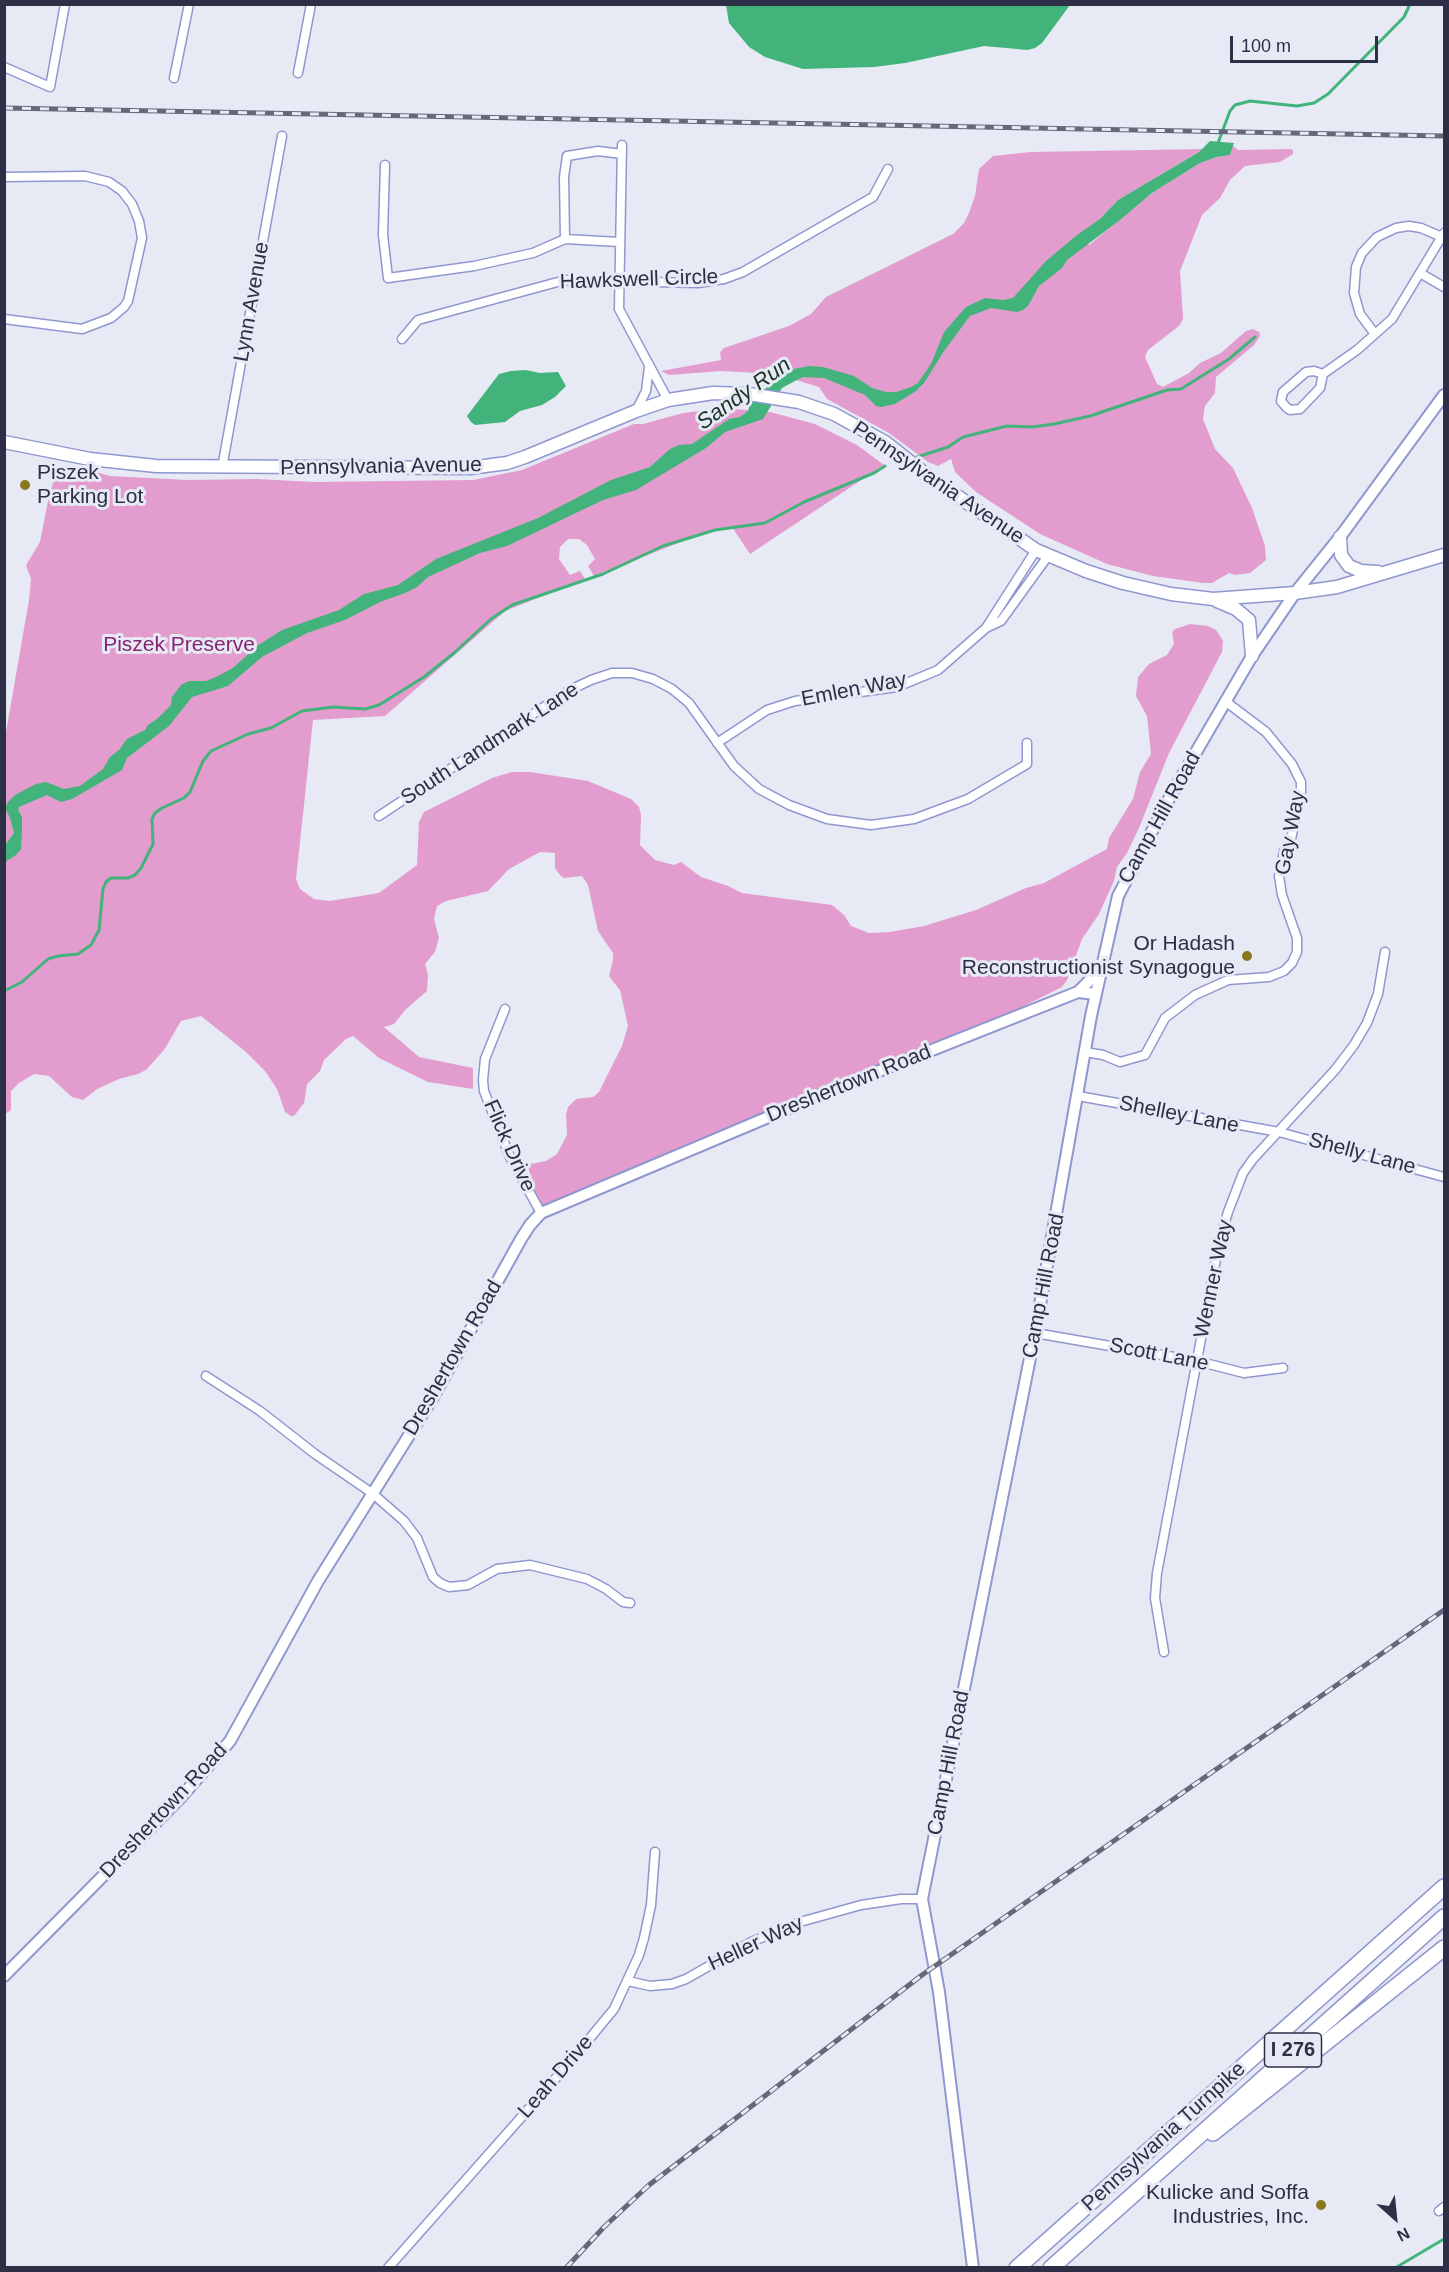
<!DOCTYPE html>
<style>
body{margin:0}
#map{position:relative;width:1449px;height:2272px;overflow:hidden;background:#e7e9f5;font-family:Arial,sans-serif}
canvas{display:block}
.frame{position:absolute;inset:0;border:6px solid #2c2f46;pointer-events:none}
.north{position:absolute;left:1365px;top:2188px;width:60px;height:60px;-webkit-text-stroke:4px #e7e9f5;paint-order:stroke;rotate:153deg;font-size:16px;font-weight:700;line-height:24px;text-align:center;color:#2c2f46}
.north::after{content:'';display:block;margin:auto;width:21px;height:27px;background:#2c2f46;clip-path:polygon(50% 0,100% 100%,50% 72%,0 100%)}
.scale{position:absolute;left:1230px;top:36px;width:148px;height:27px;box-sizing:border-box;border:3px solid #2c2f46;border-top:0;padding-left:8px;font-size:18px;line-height:21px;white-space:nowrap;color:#2c2f46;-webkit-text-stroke:4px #e7e9f5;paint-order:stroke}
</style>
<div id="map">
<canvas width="1449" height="2272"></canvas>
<div class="frame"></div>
<div class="north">N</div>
<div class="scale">100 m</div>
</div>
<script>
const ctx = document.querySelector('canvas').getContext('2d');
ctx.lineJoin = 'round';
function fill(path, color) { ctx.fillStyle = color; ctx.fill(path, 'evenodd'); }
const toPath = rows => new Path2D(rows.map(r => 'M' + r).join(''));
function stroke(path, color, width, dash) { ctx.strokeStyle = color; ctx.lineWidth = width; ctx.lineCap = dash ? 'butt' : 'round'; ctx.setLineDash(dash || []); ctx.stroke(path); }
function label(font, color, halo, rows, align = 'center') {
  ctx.font = font + ' Arial,sans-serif'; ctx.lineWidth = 6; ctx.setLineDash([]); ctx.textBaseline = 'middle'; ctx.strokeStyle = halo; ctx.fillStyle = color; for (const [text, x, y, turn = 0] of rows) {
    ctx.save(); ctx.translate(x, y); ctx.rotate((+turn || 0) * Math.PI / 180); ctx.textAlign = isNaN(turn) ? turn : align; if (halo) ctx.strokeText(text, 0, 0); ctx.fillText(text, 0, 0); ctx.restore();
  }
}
fill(toPath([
 [1233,146,1238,150,1290,149,1293,150,1293,154,1280,162,1245,166,1230,180,1220,198,1202,215,1180,271,1183,319,1179,326,1148,350,1145,357,1157,384,1163,387,1189,373,1200,363,1221,353,1246,331,1253,329,1259,332,1260,336,1254,345,1216,377,1215,393,1205,406,1203,419,1215,449,1233,468,1252,508,1265,546,1266,560,1250,573,1235,575,1229,573,1212,583,1203,583,1153,576,1107,564,1040,534,976,492,955,472,951,459,938,466,928,462,889,433,827,399,819,387,793,379,757,373,721,371,669,375,661,371,721,360,720,352,724,348,789,326,811,314,826,297,953,234,964,223,969,213,975,196,979,169,993,156,1031,152,1204,149,1118,200,1100,219,1083,232,1089,245,1152,193,1200,163,1217,157,1230,155],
 [723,408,770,412,815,424,857,445,884,465,750,554,732,527,711,530,594,576,588,566,595,559,587,545,579,539,568,539,560,547,559,559,570,575,580,571,585,579,505,611,385,716,313,720,296,879,300,889,314,899,330,901,379,893,417,865,419,822,424,812,492,778,512,772,530,772,588,781,631,799,639,807,641,815,640,845,655,860,674,865,681,862,701,877,728,886,742,893,832,905,844,915,851,926,869,933,890,932,924,926,976,910,1026,888,1044,883,1107,849,1109,838,1133,799,1140,772,1151,754,1147,716,1136,696,1138,677,1149,664,1167,655,1174,644,1172,632,1175,629,1190,624,1208,626,1216,630,1223,641,1222,652,1169,753,1139,828,1127,853,1117,867,1114,881,1099,914,1082,939,1067,980,1062,987,1004,1016,544,1206,537,1199,528,1167,531,1164,546,1161,557,1154,567,1135,566,1115,568,1107,576,1099,593,1097,599,1092,622,1046,628,1026,620,990,609,976,613,960,613,953,598,931,588,885,582,876,564,878,560,875,555,868,555,853,540,852,509,869,488,891,446,901,437,906,434,919,439,938,435,952,425,964,428,975,427,991,406,1009,394,1024,384,1027,419,1057,473,1068,473,1089,428,1082,379,1058,353,1036,346,1039,324,1060,320,1071,307,1084,304,1103,294,1116,291,1116,285,1112,277,1089,265,1071,245,1051,201,1016,181,1021,164,1050,146,1070,138,1074,119,1079,97,1089,83,1100,72,1097,49,1076,34,1074,19,1083,11,1091,11,1110,5,1114,5,738,29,600,31,579,26,565,40,542,49,496,55,477,59,477,60,471,76,466,110,476,187,480,256,479,314,482,473,480,522,470,634,424,643,424,683,413]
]), '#e29cce');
fill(toPath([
 [726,5,726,4,1070,5,1042,43,1035,48,1028,50,984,46,905,63,874,67,803,69,765,57,749,47,729,23],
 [1210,141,1234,143,1230,155,1217,157,1200,163,1152,193,1120,220,1067,260,1062,268,1039,286,1028,306,1023,310,1017,312,991,308,970,316,944,351,924,383,916,391,895,404,881,407,876,406,865,395,824,378,803,377,795,381,782,388,763,419,725,432,706,448,636,490,603,500,507,546,480,553,428,577,417,587,405,593,380,602,345,620,307,633,262,657,228,686,192,697,169,726,127,758,122,770,72,799,61,802,47,795,19,807,18,810,22,817,22,830,21,849,16,855,5,862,5,845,14,833,10,818,5,808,8,802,15,795,36,784,46,782,64,789,80,786,103,769,110,757,119,750,127,739,145,730,148,725,157,719,171,705,172,697,181,685,189,681,206,681,216,677,233,668,257,646,282,630,339,610,364,594,398,585,436,559,538,518,611,480,650,467,670,449,679,445,692,444,729,419,740,417,748,411,750,404,767,387,794,369,809,366,823,367,854,376,872,388,886,392,896,392,911,387,918,383,931,364,944,332,966,307,985,298,1003,300,1013,298,1046,261,1077,235,1100,219,1118,200,1199,152],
 [526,370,540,373,558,372,566,386,555,397,542,405,520,411,505,422,475,425,471,422,467,416,499,374,511,371]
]), '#42b47b');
stroke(toPath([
 [1218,143,1230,111,1235,105,1250,101,1297,106,1314,103,1328,94,1404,17,1410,4],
 [917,457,948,447,963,437,1007,426,1032,427,1054,424,1090,416,1167,390,1181,389,1229,359,1255,337],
 [4,991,22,982,48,959,58,956,78,954,91,945,99,930,103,889,106,882,111,878,128,878,135,875,141,868,153,844,152,819,155,813,162,808,184,798,190,792,203,761,211,751,248,734,271,728,302,711,333,707,365,709,379,705,424,677,454,653,491,619,512,605,603,574,663,546,715,530,765,523,804,502,874,473,885,466],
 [1395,2268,1444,2239]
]), '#42b47b', 3);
const minor = toPath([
 [4,67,50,87,65,4],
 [298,73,311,4],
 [174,78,189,4],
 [622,145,619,309,668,400],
 [385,165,383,235,388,278,474,266,533,253,565,239,619,242],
 [4,177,85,176,109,182,122,191,132,204,139,221,142,238,128,301,124,307,111,318,82,329,4,319],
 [565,239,564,177,567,156,598,151,622,154],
 [1420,273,1444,287],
 [1375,334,1360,314,1354,293,1356,267,1362,253,1377,237,1396,228,1409,226,1421,228,1442,237],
 [402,339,418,320,565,280,698,283,724,279,743,272,873,197,888,169],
 [1314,371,1323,374,1320,388,1300,409,1290,410,1286,407,1281,401,1283,392,1306,372,1314,371],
 [1323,374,1357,350,1392,319,1444,233],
 [636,411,646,391,649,367],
 [222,468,282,136],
 [986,628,1036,550],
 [717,743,767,710,795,701,897,687,938,670,986,628,1001,621,1048,556],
 [379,816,568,691,591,680,612,673,632,673,653,679,672,689,689,703,734,766,759,789,789,805,827,819,871,825,914,819,968,799,1027,764,1027,743],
 [505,1009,485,1059,483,1080,484,1091,510,1157,541,1213],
 [1085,1052,1103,1055,1120,1062,1145,1055,1165,1018,1195,995,1228,980,1269,977,1284,971,1292,963,1297,952,1297,938,1282,895,1279,876,1284,851,1291,839,1301,792,1301,782,1292,764,1266,732,1225,701],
 [1078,1096,1279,1132,1444,1177],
 [1035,1333,1197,1361,1244,1373,1283,1368],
 [206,1376,260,1411,315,1454,372,1493,404,1521,417,1538,433,1577,440,1583,449,1587,459,1586,468,1585,497,1569,530,1565,587,1579,606,1589,623,1602,630,1603],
 [1164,1652,1155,1598,1157,1573,1219,1243,1228,1212,1243,1173,1253,1159,1335,1070,1354,1045,1367,1023,1378,994,1385,952],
 [628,1981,650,1986,672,1984,686,1979,751,1942,800,1922,861,1905,901,1899,922,1899],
 [1439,2211,1444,2207],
 [388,2268,571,2061,614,2009,639,1955,644,1938,651,1905,655,1852]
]);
const tertiary = toPath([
 [1078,992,1100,970],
 [4,1976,182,1796,230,1741,318,1581,433,1397,521,1239,530,1225,541,1213,849,1083,1078,992,1096,994],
 [973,2268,939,1992,922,1899,1035,1333,1091,1016,1118,896,1171,795,1252,656,1295,593,1340,537,1444,395]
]);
const secondary = toPath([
 [4,442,90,459,156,466,470,468,507,463,525,457,636,411,668,400,713,393,749,394,799,402,834,414,885,442,928,476,1036,550,1086,571,1123,583,1171,594,1213,599,1295,593,1337,587,1444,555],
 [1340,537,1341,555,1349,566,1361,571,1378,572],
 [1217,601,1236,609,1249,620,1252,656]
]);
const motorway = toPath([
 [1213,2133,1444,1948],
 [1017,2268,1444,1887],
 [1051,2268,1444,1917]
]);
stroke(minor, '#8f97cf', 11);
stroke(tertiary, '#8f97cf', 14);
stroke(secondary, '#8f97cf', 15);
stroke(motorway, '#8f97cf', 18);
stroke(minor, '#fff', 8);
stroke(tertiary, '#fff', 10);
stroke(secondary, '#fff', 12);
stroke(motorway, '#fff', 15);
const rail = toPath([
 [4,108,1444,136],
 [566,2268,604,2227,649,2185,922,1975,1444,1610]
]);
stroke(rail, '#65687b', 5);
stroke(rail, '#e7e9f5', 3, [9]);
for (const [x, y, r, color] of [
 [25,485,6,"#89781c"],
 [1247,956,6,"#89781c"],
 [1321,2205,6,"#89781c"]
]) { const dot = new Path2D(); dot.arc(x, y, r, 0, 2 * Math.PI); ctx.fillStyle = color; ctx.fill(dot); stroke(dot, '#e7e9f5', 2); }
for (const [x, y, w] of [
 [1293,2050,57]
]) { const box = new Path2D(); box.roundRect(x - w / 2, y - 17, w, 34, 4.5); ctx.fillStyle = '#e7e9f5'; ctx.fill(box); stroke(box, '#2c2f46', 1.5); }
label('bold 20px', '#2c2f46', null, [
 ["I 276",1293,2050]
]);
label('21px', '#2c2f46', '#e7e9f5', [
 ["Hawkswell Circle",639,280,-2],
 ["Lynn Avenue",252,302,-80],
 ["Pennsylvania Avenue",381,467,-1],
 ["Pennsylvania Avenue",938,483,34],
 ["Emlen Way",854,690,-11],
 ["South Landmark Lane",490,744,-33],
 ["Camp Hill Road",1160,818,-61],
 ["Gay Way",1291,833,-79],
 ["Dreshertown Road",849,1084,-22],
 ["Shelley Lane",1179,1115,11],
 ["Flick Drive",509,1146,66],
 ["Shelly Lane",1362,1154,15],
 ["Wenner Way",1214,1279,-78],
 ["Camp Hill Road",1044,1286,-79],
 ["Scott Lane",1159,1355,11],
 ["Dreshertown Road",453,1358,-60],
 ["Camp Hill Road",949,1763,-79],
 ["Dreshertown Road",164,1811,-47],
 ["Heller Way",756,1944,-25],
 ["Leah Drive",556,2077,-49],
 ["Pennsylvania Turnpike",1164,2137,-42]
]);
label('21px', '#2c2f46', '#e7e9f5', [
 ["Piszek",37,473,"left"],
 ["Parking Lot",37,497,"left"],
 ["Or Hadash",1235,944],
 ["Reconstructionist Synagogue",1235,968],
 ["Kulicke and Soffa",1309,2193],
 ["Industries, Inc.",1309,2217]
], 'right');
label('21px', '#862472', '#e7e9f5', [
 ["Piszek Preserve",179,645]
]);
label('italic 22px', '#1b3326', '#e7e9f5', [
 ["Sandy Run",744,394,-35]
]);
</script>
